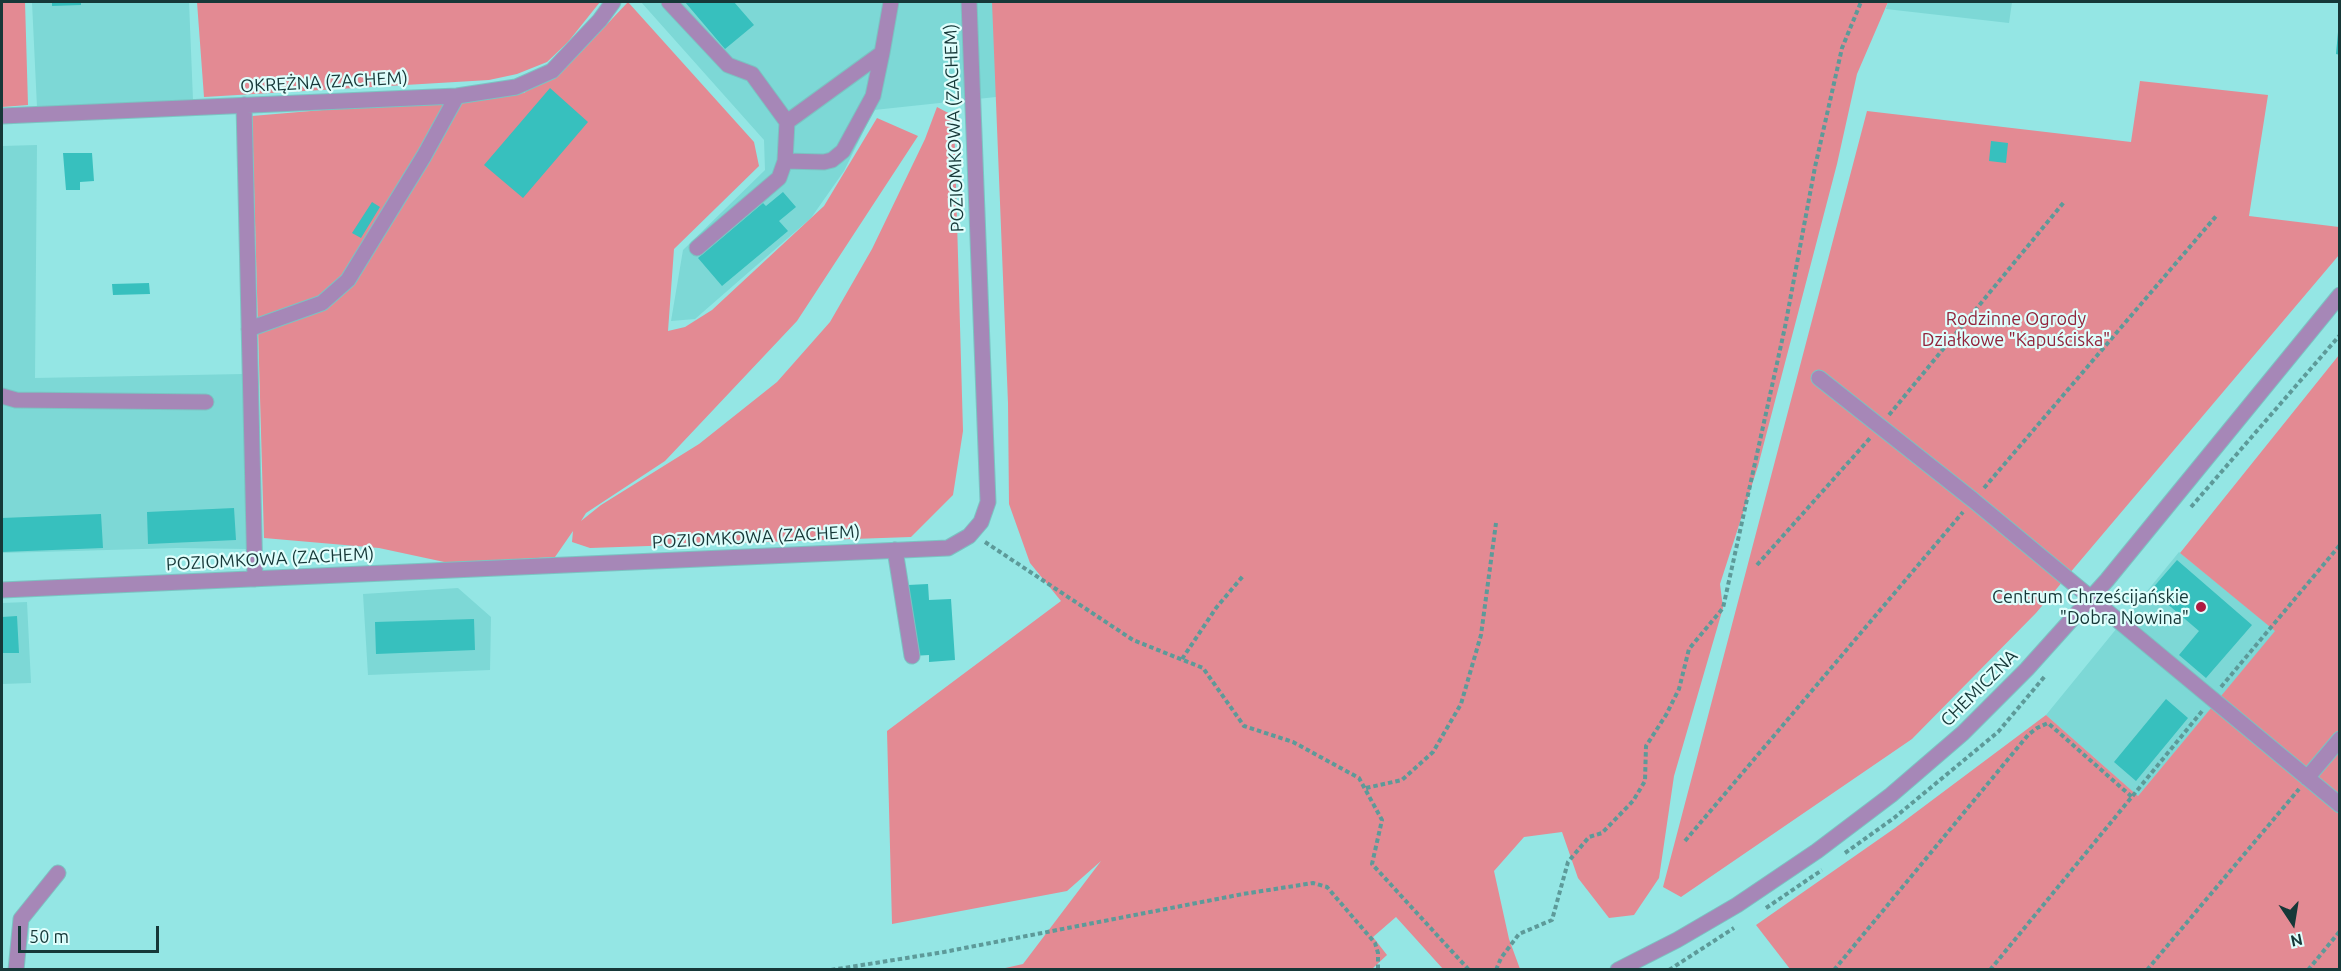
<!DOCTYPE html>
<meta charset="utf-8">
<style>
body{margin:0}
#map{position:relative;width:2341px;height:971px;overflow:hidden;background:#94e6e4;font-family:Ubuntu,sans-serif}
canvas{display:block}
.frame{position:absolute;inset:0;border:3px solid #163838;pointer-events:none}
.north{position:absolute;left:2263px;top:893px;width:60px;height:60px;-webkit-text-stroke:4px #dffefc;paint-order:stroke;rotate:168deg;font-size:16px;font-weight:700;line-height:24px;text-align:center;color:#163838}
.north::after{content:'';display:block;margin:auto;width:21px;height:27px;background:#163838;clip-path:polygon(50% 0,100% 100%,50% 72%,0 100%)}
.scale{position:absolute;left:18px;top:926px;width:141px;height:27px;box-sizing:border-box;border:3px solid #163838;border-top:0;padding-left:8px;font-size:18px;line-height:21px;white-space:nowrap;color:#163838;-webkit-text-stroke:4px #dffefc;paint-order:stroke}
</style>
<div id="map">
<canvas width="2341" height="971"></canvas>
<div class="frame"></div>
<div class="north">N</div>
<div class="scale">50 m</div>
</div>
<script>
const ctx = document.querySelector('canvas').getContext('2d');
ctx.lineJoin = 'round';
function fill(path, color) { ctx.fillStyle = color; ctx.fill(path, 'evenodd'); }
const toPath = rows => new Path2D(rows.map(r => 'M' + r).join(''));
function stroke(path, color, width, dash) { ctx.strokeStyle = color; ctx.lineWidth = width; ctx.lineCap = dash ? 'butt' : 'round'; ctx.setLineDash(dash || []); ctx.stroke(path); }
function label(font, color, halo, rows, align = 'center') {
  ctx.font = font + ' Ubuntu,sans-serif'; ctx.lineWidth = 4.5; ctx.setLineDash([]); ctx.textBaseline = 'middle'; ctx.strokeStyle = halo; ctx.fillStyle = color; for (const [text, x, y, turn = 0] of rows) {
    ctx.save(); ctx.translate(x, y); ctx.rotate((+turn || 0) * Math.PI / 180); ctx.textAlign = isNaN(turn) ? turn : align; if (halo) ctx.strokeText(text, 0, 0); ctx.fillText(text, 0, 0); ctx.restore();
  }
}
fill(toPath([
 [32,2,189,2,193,100,37,107],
 [641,2,996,2,996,97,874,110,844,171,811,218,695,319,671,321,683,250,765,170,764,140],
 [1888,2,2012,2,2009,23,1886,9],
 [37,145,35,378,243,374,246,549,177,548,2,553,2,146],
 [2179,552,2276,631,2138,796,2046,715],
 [458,588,491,617,490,670,368,675,363,594],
 [27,602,31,683,2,684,2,603]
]), '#7dd8d6');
fill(toPath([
 [2,2,25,2,28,105,2,107],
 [197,2,600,2,568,42,547,62,517,74,489,80,204,97],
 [628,2,754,142,759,166,674,249,668,331,685,327,712,310,824,206,877,118,918,136,797,321,665,461,586,513,581,521,601,505,699,444,777,382,830,322,872,249,925,139,937,107,954,116,963,431,953,495,911,537,590,548,572,542,573,531,555,557,449,563,379,548,264,538,252,116,524,93,578,55],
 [992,2,1888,2,1857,74,1837,164,1758,466,1720,584,1723,608,1674,776,1659,878,1634,915,1609,918,1578,878,1562,832,1524,837,1494,871,1509,939,1520,969,1443,969,1396,917,1373,937,1387,955,1372,969,1001,969,1023,964,1101,861,1067,891,892,924,887,731,1061,601,1030,563,1009,504,1008,403],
 [2140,81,2268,95,2249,216,2339,227,2339,255,2036,613,1912,739,1681,897,1663,887,1867,111,2131,142],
 [2339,355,2339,969,1790,969,1756,925,1895,828,2046,715,2138,796,2275,631,2180,553]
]), '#e38a93');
fill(toPath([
 [52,2,81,2,81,5,52,6],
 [685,2,734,2,754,25,725,49],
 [2338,32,2340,32,2340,55,2336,54],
 [550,88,588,122,523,198,484,165],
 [1991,141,2008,143,2006,163,1989,161],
 [63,153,92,153,94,181,80,182,80,190,66,190],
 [783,192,796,207,779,221,788,231,722,286,698,258,763,203,766,206],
 [372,202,380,207,361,238,352,233],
 [149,283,150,294,113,295,112,284],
 [234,508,236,540,148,544,147,512],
 [101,514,103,548,2,552,2,518],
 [2177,560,2252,625,2206,678,2179,655,2199,631,2151,590],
 [928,584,929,600,951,599,955,660,929,662,929,655,912,656,908,585],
 [17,616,19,653,2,653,2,617],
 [474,619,475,650,376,654,375,622],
 [2166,699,2188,718,2136,781,2114,762]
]), '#37c0be');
const minor = toPath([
 [669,2,728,65,752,74,787,122,785,161,779,178,697,248],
 [244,105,255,579],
 [2,116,457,96,516,87,552,71,600,20,613,2],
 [787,122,882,53,891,2],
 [785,161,824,162,832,160,843,151,873,96,882,53],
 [249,329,322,303,348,280,424,156,457,96],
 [1819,378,1973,500,2340,805],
 [2,396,16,400,206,402],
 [895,550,912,656],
 [2,590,948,548,969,536,981,522,988,502,969,2],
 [2307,778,2340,739],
 [16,970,21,919,58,873],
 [1618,970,1677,940,1737,905,1817,851,1891,795,1963,733,2027,669,2107,580,2340,295]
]);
stroke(minor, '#7bc3c2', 17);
stroke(toPath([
 [1889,415,2064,202],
 [1984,488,2217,215],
 [2191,507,2340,335],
 [985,542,1133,640,1203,668,1244,726,1293,742,1359,778,1382,820,1372,864,1469,970],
 [1757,565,1871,437],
 [1182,659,1216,608,1243,576],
 [2221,687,2340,545],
 [1366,788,1402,780,1433,752,1461,704,1481,635,1496,523],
 [1685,841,1963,512],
 [1845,853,1894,818,1998,732,2045,676],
 [1766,908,1822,870],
 [831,970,944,952,1243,894,1313,883,1327,887,1375,943,1378,953,1378,970],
 [1496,970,1501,958,1519,934,1552,920,1568,862,1589,837,1602,833,1633,801,1645,781,1646,746,1666,715,1679,689,1689,649,1723,608,1785,327,1815,167,1842,48,1861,2],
 [1669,970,1734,928],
 [1834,970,2028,735,2037,728,2048,723,2132,797],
 [1990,970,2203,710],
 [2147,970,2299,789],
 [2308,970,2340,931]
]), '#5d9a99', 4, [4.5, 3]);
stroke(minor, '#a687b7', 15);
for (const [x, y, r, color] of [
 [2201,607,6,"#ae1b41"]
]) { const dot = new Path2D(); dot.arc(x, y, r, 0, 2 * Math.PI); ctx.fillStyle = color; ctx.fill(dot); stroke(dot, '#dffefc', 2); }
label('18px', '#163838', '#dffefc', [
 ["OKRĘŻNA (ZACHEM)",324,82,-3],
 ["POZIOMKOWA (ZACHEM)",954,128,-92],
 ["POZIOMKOWA (ZACHEM)",756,537,-3],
 ["POZIOMKOWA (ZACHEM)",270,559,-3],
 ["CHEMICZNA",1979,688,-45]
]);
label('18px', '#91243b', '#dffefc', [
 ["Rodzinne Ogrody",2016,319],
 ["Działkowe \"Kapuściska\"",2016,340]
]);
label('18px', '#163838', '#dffefc', [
 ["Centrum Chrześcijańskie",2189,597],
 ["\"Dobra Nowina\"",2189,618]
], 'right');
</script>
